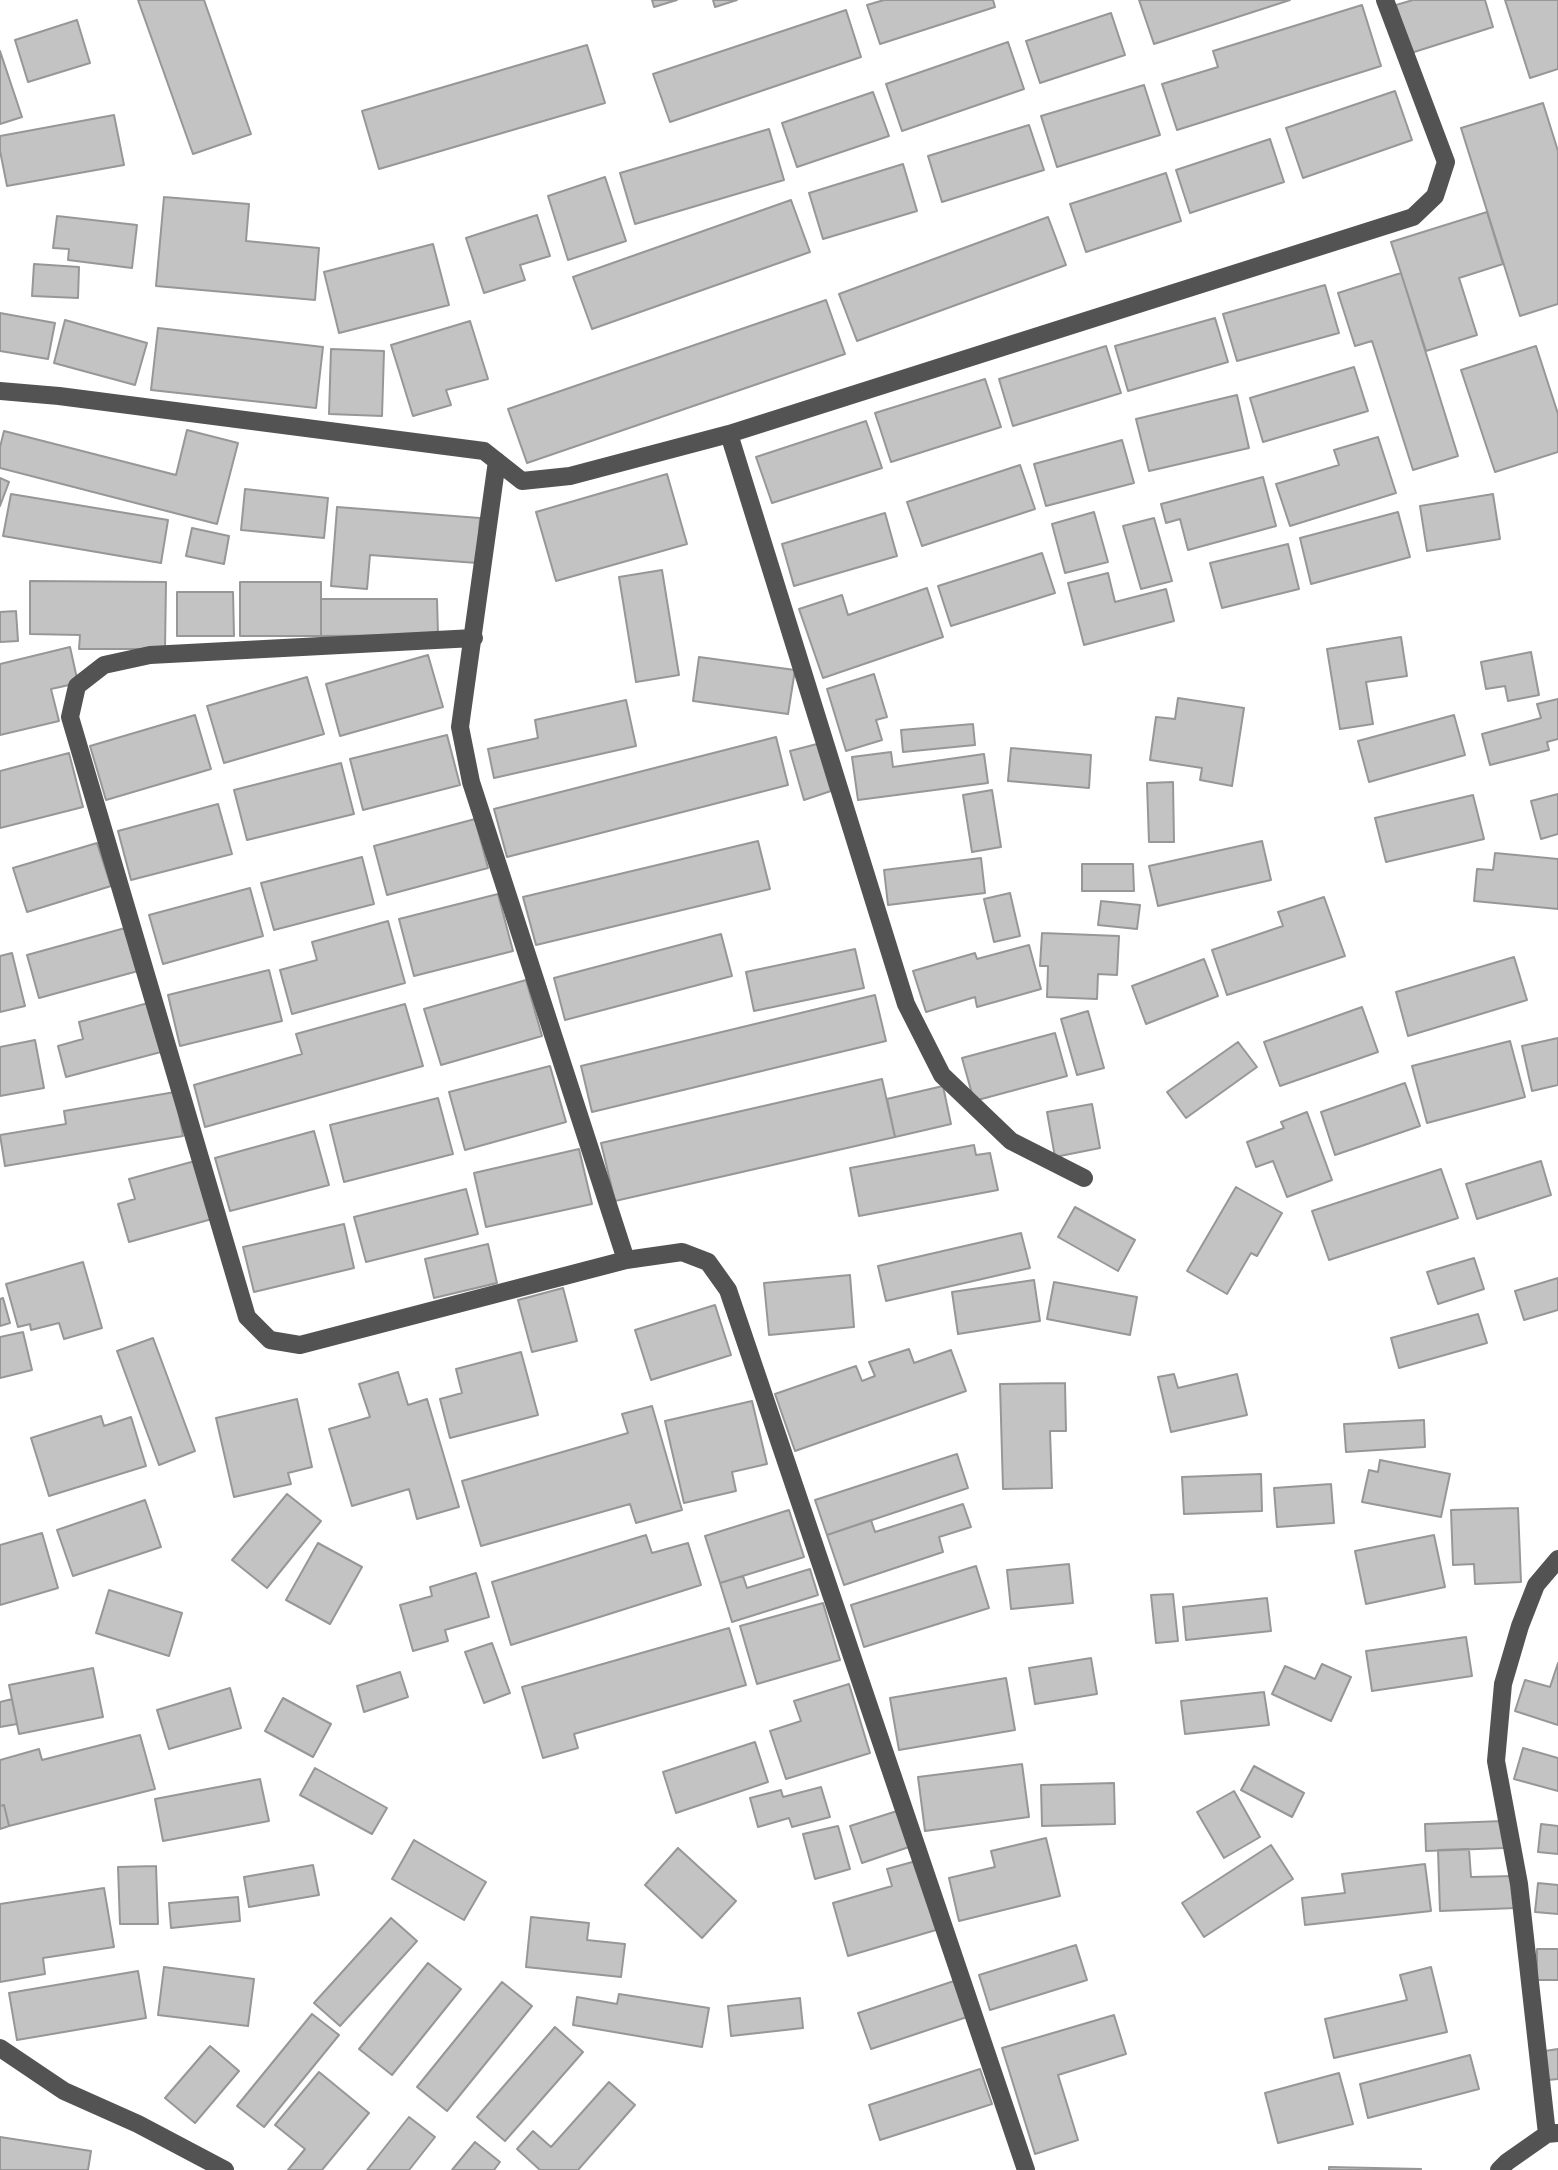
<!DOCTYPE html>
<style>
body{margin:0}
canvas{display:block;background:#fff}
</style>
<canvas width="1558" height="2170"></canvas>
<script>
const ctx = document.querySelector('canvas').getContext('2d');
ctx.lineJoin = 'round';
function fill(path, color) { ctx.fillStyle = color; ctx.fill(path, 'evenodd'); }
const toPath = rows => new Path2D(rows.map(r => 'M' + r).join(''));
function stroke(path, color, width, dash) { ctx.strokeStyle = color; ctx.lineWidth = width; ctx.lineCap = dash ? 'butt' : 'round'; ctx.setLineDash(dash || []); ctx.stroke(path); }
const building = toPath([
 [138,0,204,0,251,134,193,154,138,0],
 [652,0,677,0,654,7,652,0],
 [713,0,737,0,715,7,713,0],
 [884,0,993,0,995,7,880,44,867,5,884,0],
 [1139,0,1290,0,1154,44,1139,0],
 [1413,0,1485,0,1493,27,1411,53,1396,5,1413,0],
 [1505,0,1558,0,1558,69,1530,78,1505,0],
 [1362,5,1381,66,1177,130,1162,84,1218,67,1213,51,1362,5],
 [846,10,861,57,670,122,653,74,846,10],
 [1111,13,1125,55,1040,83,1026,41,1111,13],
 [77,20,90,63,28,82,15,40,77,20],
 [1008,42,1024,89,902,131,886,84,1008,42],
 [587,45,605,103,379,169,362,111,587,45],
 [0,51,22,117,0,124,0,51],
 [1144,85,1160,135,1057,167,1041,116,1144,85],
 [1395,91,1412,140,1303,178,1286,128,1395,91],
 [873,92,889,136,797,167,782,123,873,92],
 [1543,103,1558,151,1558,304,1520,316,1461,128,1543,103],
 [114,115,124,165,7,186,0,151,0,136,114,115],
 [1029,125,1044,170,942,202,928,156,1029,125],
 [769,129,784,180,635,224,620,173,769,129],
 [1270,139,1284,182,1190,213,1176,170,1270,139],
 [903,164,917,211,823,239,809,193,903,164],
 [1166,173,1181,221,1086,252,1070,204,1166,173],
 [605,177,626,241,568,260,548,196,605,177],
 [164,197,249,204,246,241,319,248,315,300,156,286,164,197],
 [791,200,810,252,592,329,573,277,791,200],
 [1487,212,1503,264,1459,278,1477,335,1426,351,1391,242,1487,212],
 [537,215,550,256,520,265,525,280,484,293,466,238,537,215],
 [57,216,137,225,132,268,68,260,69,249,53,248,57,216],
 [1048,217,1066,265,857,341,839,294,1048,217],
 [433,244,449,305,339,333,324,272,433,244],
 [34,264,79,267,78,298,32,296,34,264],
 [1401,273,1458,456,1413,470,1372,341,1355,346,1338,293,1401,273],
 [1325,285,1339,333,1237,361,1223,314,1325,285],
 [826,300,845,354,527,463,508,409,826,300],
 [0,313,55,323,48,359,0,351,0,313],
 [1215,318,1228,362,1128,391,1115,346,1215,318],
 [65,320,147,343,135,385,54,363,65,320],
 [470,321,488,379,446,390,451,405,413,416,391,345,470,321],
 [158,328,323,347,316,408,151,390,158,328],
 [1106,346,1121,393,1013,426,999,379,1106,346],
 [1536,346,1558,414,1558,452,1495,472,1461,370,1536,346],
 [331,349,384,351,382,416,329,414,331,349],
 [1354,367,1368,411,1263,442,1250,398,1354,367],
 [985,379,1001,427,891,462,875,413,985,379],
 [1237,395,1249,448,1149,471,1136,419,1237,395],
 [866,421,882,468,772,503,756,457,866,421],
 [187,430,238,443,217,524,0,468,0,447,4,431,176,475,187,430],
 [1378,437,1396,493,1290,526,1276,484,1339,465,1334,450,1378,437],
 [1122,440,1134,483,1046,506,1034,464,1122,440],
 [1020,465,1035,509,922,546,907,502,1020,465],
 [667,474,687,544,556,581,536,512,667,474],
 [1263,477,1276,526,1188,550,1180,519,1166,523,1161,504,1263,477],
 [0,478,9,482,0,506,0,478],
 [245,489,328,498,324,538,241,530,245,489],
 [11,494,168,520,161,563,3,536,11,494],
 [1493,494,1500,539,1427,551,1420,506,1493,494],
 [337,507,480,518,477,563,370,555,367,589,331,586,337,507],
 [1094,512,1108,562,1065,573,1052,524,1094,512],
 [1398,512,1410,557,1311,584,1300,538,1398,512],
 [885,513,897,556,794,586,782,544,885,513],
 [1154,518,1172,581,1141,589,1123,526,1154,518],
 [192,528,229,536,224,564,186,556,192,528],
 [1288,544,1299,589,1222,608,1210,563,1288,544],
 [1042,553,1055,593,951,626,938,586,1042,553],
 [662,570,679,675,636,682,619,577,662,570],
 [1108,573,1115,602,1166,589,1174,621,1084,645,1068,583,1108,573],
 [30,581,166,582,165,649,79,649,80,635,30,634,30,581],
 [240,582,321,582,321,636,240,636,240,582],
 [927,588,943,637,823,678,799,609,842,595,848,615,927,588],
 [177,592,233,592,234,636,177,636,177,592],
 [321,599,437,599,438,635,321,636,321,599],
 [16,611,18,641,0,642,0,612,16,611],
 [1401,637,1407,676,1366,682,1373,724,1340,729,1327,649,1401,637],
 [70,647,78,683,51,689,59,721,0,735,0,664,70,647],
 [1531,652,1539,695,1508,701,1505,686,1486,689,1481,662,1531,652],
 [428,655,443,707,340,736,326,684,428,655],
 [699,657,795,670,788,714,693,701,699,657],
 [874,674,887,717,876,720,882,740,846,751,827,689,874,674],
 [307,677,324,734,224,763,207,706,307,677],
 [1178,698,1244,708,1232,786,1200,780,1202,768,1150,760,1156,717,1175,719,1178,698],
 [1558,699,1558,739,1547,742,1549,750,1490,765,1482,734,1541,718,1537,704,1558,699],
 [626,700,636,746,494,778,488,749,538,738,535,720,626,700],
 [195,715,211,769,106,800,90,746,195,715],
 [1454,715,1465,755,1369,782,1358,741,1454,715],
 [973,724,975,745,903,752,901,730,973,724],
 [447,735,460,785,363,810,350,759,447,735],
 [776,737,788,785,507,857,494,809,776,737],
 [817,744,831,791,804,800,790,751,817,744],
 [1011,748,1091,755,1089,788,1008,781,1011,748],
 [891,752,893,767,984,754,988,783,858,800,852,757,891,752],
 [69,753,83,807,0,828,0,771,69,753],
 [341,763,354,814,247,840,234,790,341,763],
 [1173,782,1174,842,1149,842,1147,783,1173,782],
 [992,790,1001,847,972,852,963,795,992,790],
 [1558,794,1558,834,1541,839,1531,801,1558,794],
 [1473,795,1484,839,1386,862,1375,818,1473,795],
 [218,804,232,854,131,880,118,831,218,804],
 [475,819,488,868,387,895,374,846,475,819],
 [758,841,770,889,536,945,523,897,758,841],
 [1262,841,1271,880,1158,906,1149,866,1262,841],
 [97,843,111,886,27,912,13,868,97,843],
 [1495,853,1558,859,1558,909,1474,901,1477,869,1493,870,1495,853],
 [362,857,374,904,274,930,261,883,362,857],
 [981,858,985,893,888,905,884,870,981,858],
 [1082,864,1133,864,1134,891,1082,891,1082,864],
 [250,888,263,936,163,964,149,915,250,888],
 [1010,893,1020,936,994,942,984,899,1010,893],
 [498,894,513,951,414,976,399,919,498,894],
 [1324,897,1345,956,1227,995,1212,950,1283,926,1278,912,1324,897],
 [1101,901,1140,905,1137,929,1098,925,1101,901],
 [388,921,405,983,292,1014,280,970,317,960,312,942,388,921],
 [125,928,138,971,39,998,27,955,125,928],
 [1042,933,1119,936,1117,975,1098,974,1097,999,1047,997,1048,966,1040,966,1042,933],
 [721,934,732,976,565,1020,554,978,721,934],
 [1029,945,1041,989,977,1007,975,997,926,1012,913,971,975,953,977,959,1029,945],
 [855,949,864,988,754,1011,746,972,855,949],
 [12,953,25,1006,0,1012,0,956,12,953],
 [1514,957,1527,1000,1408,1036,1396,992,1514,957],
 [1204,959,1218,996,1146,1024,1132,986,1204,959],
 [269,970,282,1021,180,1046,168,995,269,970],
 [526,980,542,1036,441,1065,424,1009,526,980],
 [875,995,886,1041,592,1112,581,1066,875,995],
 [148,1003,161,1052,66,1077,58,1046,83,1039,79,1022,148,1003],
 [405,1004,423,1066,205,1127,194,1085,302,1054,296,1034,405,1004],
 [1362,1007,1378,1052,1280,1086,1264,1042,1362,1007],
 [1088,1011,1104,1068,1077,1075,1061,1019,1088,1011],
 [1055,1033,1067,1076,974,1101,962,1058,1055,1033],
 [1558,1038,1558,1085,1532,1091,1522,1046,1558,1038],
 [35,1040,44,1088,0,1096,0,1047,35,1040],
 [1510,1041,1525,1097,1427,1123,1412,1066,1510,1041],
 [1238,1042,1257,1067,1186,1118,1167,1092,1238,1042],
 [550,1066,566,1122,465,1150,449,1092,550,1066],
 [882,1079,895,1137,615,1201,601,1143,882,1079],
 [1405,1083,1420,1126,1335,1155,1321,1112,1405,1083],
 [943,1086,951,1124,895,1137,887,1099,943,1086],
 [175,1092,183,1136,5,1166,0,1135,66,1124,64,1111,175,1092],
 [438,1098,453,1154,344,1182,330,1125,438,1098],
 [1092,1104,1100,1148,1055,1157,1047,1112,1092,1104],
 [1307,1112,1332,1180,1287,1197,1273,1161,1256,1167,1247,1142,1284,1128,1281,1122,1307,1112],
 [314,1131,329,1185,230,1211,215,1158,314,1131],
 [974,1145,976,1155,990,1153,998,1190,859,1216,850,1168,974,1145],
 [579,1149,592,1204,486,1227,474,1173,579,1149],
 [195,1161,212,1219,129,1242,118,1204,135,1199,129,1179,195,1161],
 [1541,1161,1551,1195,1477,1219,1466,1184,1541,1161],
 [1441,1169,1458,1218,1329,1260,1312,1211,1441,1169],
 [1236,1187,1282,1213,1257,1256,1251,1253,1227,1294,1187,1271,1236,1187],
 [466,1189,478,1234,366,1262,354,1217,466,1189],
 [1075,1207,1135,1240,1118,1271,1058,1237,1075,1207],
 [344,1224,354,1268,254,1292,243,1247,344,1224],
 [1021,1233,1030,1268,886,1301,878,1266,1021,1233],
 [488,1244,497,1283,434,1298,425,1259,488,1244],
 [1474,1258,1484,1289,1438,1304,1427,1272,1474,1258],
 [83,1262,102,1328,64,1339,59,1323,31,1330,30,1324,18,1327,6,1284,83,1262],
 [850,1275,854,1327,769,1335,764,1283,850,1275],
 [1558,1278,1558,1310,1524,1320,1515,1291,1558,1278],
 [1034,1280,1040,1321,958,1334,952,1292,1034,1280],
 [1054,1282,1137,1297,1130,1335,1047,1319,1054,1282],
 [563,1288,577,1341,532,1352,518,1300,563,1288],
 [3,1298,10,1323,0,1326,0,1299,3,1298],
 [715,1305,731,1355,651,1380,635,1330,715,1305],
 [1478,1314,1487,1343,1399,1368,1391,1338,1478,1314],
 [23,1332,32,1370,0,1378,0,1337,23,1332],
 [153,1338,195,1451,159,1465,117,1351,153,1338],
 [909,1349,914,1363,951,1350,966,1391,795,1451,775,1394,856,1366,862,1381,875,1376,869,1362,909,1349],
 [521,1352,538,1415,450,1438,440,1399,462,1393,456,1369,521,1352],
 [398,1372,408,1405,427,1399,459,1507,417,1519,409,1489,352,1506,329,1429,370,1417,359,1384,398,1372],
 [1174,1374,1178,1388,1237,1374,1247,1415,1171,1432,1158,1377,1174,1374],
 [1065,1383,1066,1431,1050,1431,1052,1488,1003,1489,1000,1384,1065,1383],
 [297,1399,312,1467,288,1473,291,1484,234,1497,216,1418,297,1399],
 [752,1401,767,1464,732,1472,736,1491,684,1503,665,1421,752,1401],
 [652,1406,682,1510,636,1523,630,1504,481,1546,462,1481,628,1433,622,1414,652,1406],
 [101,1416,104,1426,131,1417,146,1466,49,1496,31,1438,101,1416],
 [1424,1420,1425,1447,1346,1452,1344,1424,1424,1420],
 [957,1454,968,1488,827,1535,815,1500,957,1454],
 [1380,1460,1450,1474,1441,1517,1362,1502,1369,1470,1378,1472,1380,1460],
 [1261,1474,1262,1511,1184,1514,1182,1477,1261,1474],
 [1331,1484,1334,1523,1277,1527,1274,1488,1331,1484],
 [287,1494,321,1521,267,1588,232,1560,287,1494],
 [145,1500,161,1547,73,1576,57,1530,145,1500],
 [963,1504,971,1527,939,1537,943,1552,844,1585,827,1535,871,1520,875,1532,963,1504],
 [1518,1508,1521,1582,1475,1584,1474,1564,1453,1565,1451,1510,1518,1508],
 [789,1510,804,1557,720,1583,705,1536,789,1510],
 [42,1533,58,1588,0,1605,0,1545,42,1533],
 [646,1535,652,1553,688,1543,701,1585,511,1645,492,1582,646,1535],
 [1434,1535,1445,1587,1366,1604,1355,1551,1434,1535],
 [318,1543,362,1567,330,1624,286,1600,318,1543],
 [1069,1564,1073,1603,1011,1609,1007,1570,1069,1564],
 [976,1566,989,1608,864,1647,851,1605,976,1566],
 [810,1569,818,1595,732,1622,720,1583,743,1576,747,1588,810,1569],
 [476,1573,489,1617,445,1630,448,1641,413,1651,400,1605,432,1596,430,1587,476,1573],
 [109,1590,182,1613,169,1656,96,1633,109,1590],
 [1173,1594,1178,1641,1156,1643,1151,1595,1173,1594],
 [1267,1598,1271,1631,1186,1640,1183,1607,1267,1598],
 [823,1603,840,1660,757,1684,740,1626,823,1603],
 [729,1628,746,1685,574,1734,578,1748,543,1758,522,1687,729,1628],
 [1466,1637,1472,1676,1372,1691,1366,1651,1466,1637],
 [492,1643,510,1693,484,1703,465,1652,492,1643],
 [1091,1658,1097,1694,1035,1704,1029,1668,1091,1658],
 [1558,1663,1558,1725,1515,1711,1525,1680,1550,1687,1558,1663],
 [1322,1664,1351,1677,1331,1721,1272,1694,1285,1666,1315,1679,1322,1664],
 [93,1668,103,1717,19,1734,9,1685,93,1668],
 [400,1672,408,1697,364,1712,357,1686,400,1672],
 [1006,1678,1015,1730,899,1750,890,1698,1006,1678],
 [849,1684,870,1753,786,1779,770,1731,801,1721,794,1701,849,1684],
 [230,1688,241,1728,169,1749,157,1710,230,1688],
 [1264,1692,1269,1725,1185,1734,1181,1701,1264,1692],
 [283,1698,331,1724,313,1757,265,1731,283,1698],
 [12,1699,17,1724,0,1727,0,1702,12,1699],
 [140,1735,155,1789,9,1826,4,1805,0,1806,0,1760,39,1749,42,1760,140,1735],
 [755,1742,768,1782,676,1813,663,1772,755,1742],
 [1523,1748,1558,1758,1558,1791,1514,1779,1523,1748],
 [1022,1764,1029,1817,925,1831,918,1777,1022,1764],
 [1254,1766,1304,1793,1292,1817,1241,1790,1254,1766],
 [315,1768,387,1808,372,1834,300,1795,315,1768],
 [260,1779,269,1821,163,1841,155,1799,260,1779],
 [1114,1783,1115,1824,1042,1826,1041,1785,1114,1783],
 [821,1787,830,1817,792,1827,789,1818,758,1827,750,1798,781,1790,783,1797,821,1787],
 [1234,1791,1260,1837,1224,1858,1197,1812,1234,1791],
 [4,1805,9,1826,0,1829,0,1806,4,1805],
 [897,1811,909,1847,862,1863,850,1826,897,1811],
 [1503,1821,1504,1848,1426,1851,1425,1824,1503,1821],
 [1541,1824,1558,1826,1558,1854,1538,1852,1541,1824],
 [838,1826,850,1869,815,1879,803,1834,838,1826],
 [1046,1838,1060,1896,959,1921,949,1878,995,1867,991,1851,1046,1838],
 [414,1840,486,1882,464,1920,392,1879,414,1840],
 [1271,1845,1293,1879,1204,1937,1182,1903,1271,1845],
 [678,1848,736,1901,702,1938,645,1885,678,1848],
 [1469,1849,1471,1877,1514,1876,1516,1908,1440,1911,1438,1850,1469,1849],
 [916,1861,936,1930,848,1956,833,1903,892,1886,887,1869,916,1861],
 [1425,1864,1431,1911,1305,1925,1302,1898,1345,1893,1342,1874,1425,1864],
 [313,1865,319,1895,249,1907,244,1877,313,1865],
 [156,1866,158,1924,120,1924,118,1867,156,1866],
 [1538,1883,1558,1885,1558,1914,1535,1912,1538,1883],
 [104,1888,114,1947,43,1958,45,1974,0,1982,0,1904,104,1888],
 [238,1897,240,1921,171,1928,169,1903,238,1897],
 [531,1917,589,1923,587,1940,625,1944,621,1977,526,1967,531,1917],
 [391,1918,417,1941,340,2026,314,2003,391,1918],
 [1076,1945,1087,1980,990,2010,979,1975,1076,1945],
 [1537,1949,1558,1949,1558,1980,1537,1980,1537,1949],
 [428,1963,461,1989,392,2075,359,2049,428,1963],
 [164,1967,254,1979,248,2026,158,2015,164,1967],
 [1431,1967,1447,2032,1334,2058,1325,2019,1407,2000,1400,1975,1431,1967],
 [138,1971,146,2018,17,2040,9,1993,138,1971],
 [954,1981,967,2017,871,2049,858,2013,954,1981],
 [502,1982,532,2006,447,2111,417,2087,502,1982],
 [619,1994,709,2008,702,2047,573,2025,577,1997,617,2004,619,1994],
 [800,1998,803,2028,731,2036,728,2006,800,1998],
 [312,2014,339,2035,264,2127,237,2106,312,2014],
 [1114,2015,1126,2054,1058,2075,1078,2140,1035,2154,1002,2048,1114,2015],
 [555,2027,583,2052,505,2141,477,2117,555,2027],
 [210,2046,239,2071,195,2123,165,2098,210,2046],
 [1558,2049,1558,2079,1548,2080,1545,2051,1558,2049],
 [1470,2055,1479,2089,1368,2118,1360,2084,1470,2055],
 [980,2069,992,2104,880,2140,869,2105,980,2069],
 [319,2072,369,2113,322,2170,288,2170,305,2149,275,2125,319,2072],
 [1339,2073,1353,2124,1278,2143,1265,2093,1339,2073],
 [609,2082,635,2105,578,2170,540,2170,517,2149,533,2131,551,2147,609,2082],
 [409,2117,435,2137,409,2170,367,2170,409,2117],
 [0,2137,91,2151,88,2170,0,2170,0,2137],
 [475,2142,500,2162,494,2170,452,2170,475,2142],
 [1329,2167,1421,2169,1421,2170,1329,2170,1329,2167]
]);
fill(building, '#c3c3c3');
stroke(building, '#979797', 2);
stroke(toPath([
 [0,391,59,396,484,451,522,481,570,476,729,434,1413,217,1435,196,1446,162,1385,0],
 [729,434,906,1004,942,1075,1011,1141,1084,1178],
 [497,461,460,727,471,782,626,1260],
 [474,638,150,655,104,665,77,686,70,717,247,1317,270,1340,300,1345,626,1260,682,1252,708,1262,728,1290,1026,2170],
 [0,2048,64,2091,138,2124,225,2170],
 [1547,2134,1519,1884,1496,1761,1503,1684,1520,1626,1536,1585,1558,1559],
 [1499,2170,1507,2162,1547,2134,1557,2133]
]), '#535353', 18);
</script>
